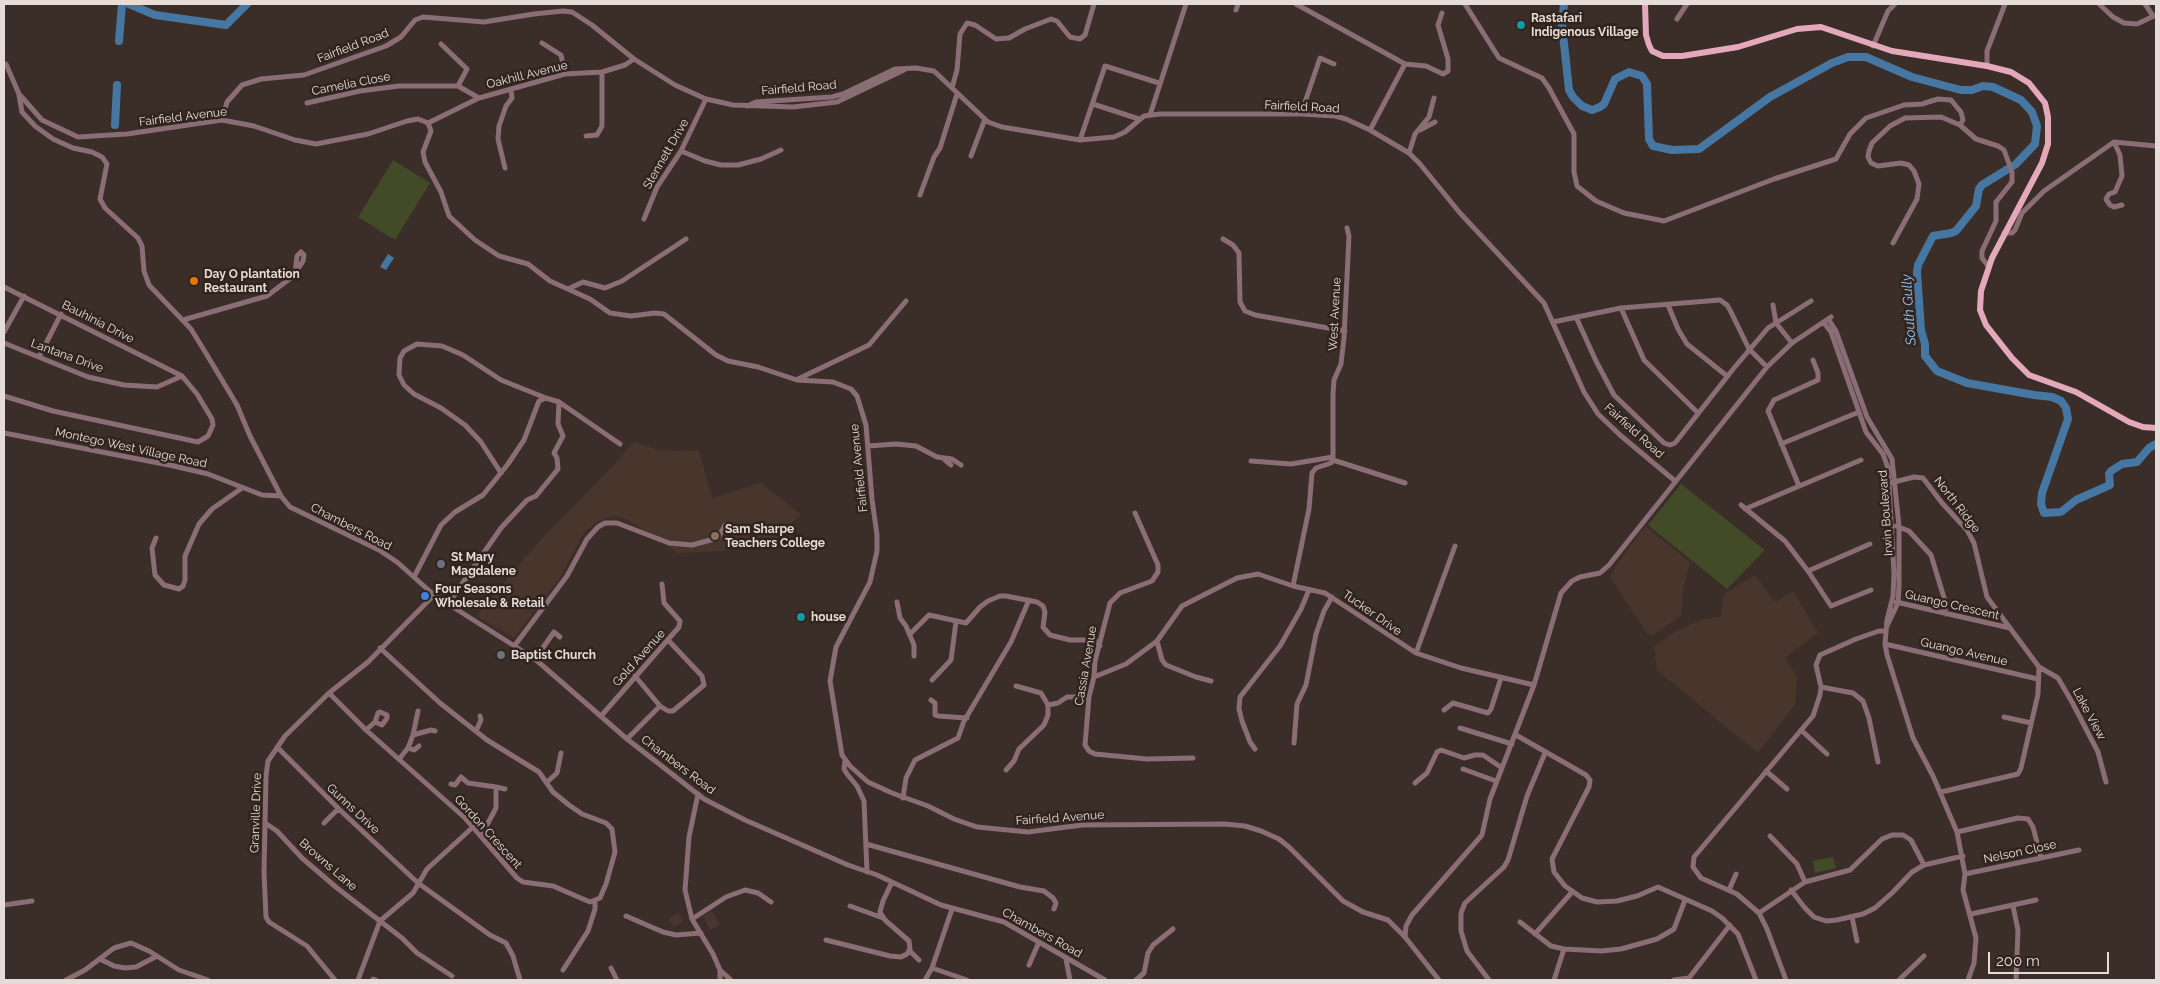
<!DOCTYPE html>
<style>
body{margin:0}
#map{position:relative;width:2160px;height:984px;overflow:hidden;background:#3b2d27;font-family:Raleway,sans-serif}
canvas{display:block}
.frame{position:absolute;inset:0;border:5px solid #e5dcd7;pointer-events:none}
.scale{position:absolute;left:1988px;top:952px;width:121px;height:22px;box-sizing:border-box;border:2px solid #e5dcd7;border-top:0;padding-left:6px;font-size:15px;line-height:18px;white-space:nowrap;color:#e5dcd7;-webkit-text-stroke:4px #31241d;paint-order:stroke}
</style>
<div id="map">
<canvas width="2160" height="984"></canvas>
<div class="frame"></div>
<div class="scale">200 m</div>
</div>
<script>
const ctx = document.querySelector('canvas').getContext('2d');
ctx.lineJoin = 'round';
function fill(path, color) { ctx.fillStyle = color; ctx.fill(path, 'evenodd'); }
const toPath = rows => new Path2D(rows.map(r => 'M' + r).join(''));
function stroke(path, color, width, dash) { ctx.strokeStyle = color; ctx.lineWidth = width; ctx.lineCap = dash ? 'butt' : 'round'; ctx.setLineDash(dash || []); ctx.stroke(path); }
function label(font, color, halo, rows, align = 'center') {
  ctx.font = font + ' Raleway,sans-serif'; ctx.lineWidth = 5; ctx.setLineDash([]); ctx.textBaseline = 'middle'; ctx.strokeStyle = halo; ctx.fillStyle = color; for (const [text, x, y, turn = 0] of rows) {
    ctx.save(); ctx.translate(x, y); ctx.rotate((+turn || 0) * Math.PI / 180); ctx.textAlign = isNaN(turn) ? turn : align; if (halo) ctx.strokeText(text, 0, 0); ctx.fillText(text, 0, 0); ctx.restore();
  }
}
fill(toPath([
 [712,911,720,925,710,930,703,916],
 [679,913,683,922,673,927,669,918]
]), '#49372f');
fill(toPath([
 [634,441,658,450,686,451,699,450,712,498,761,483,801,514,774,540,721,551,678,553,628,520,614,516,598,521,584,533,559,579,514,638,476,616,541,539,611,468],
 [1645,526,1690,562,1684,585,1681,616,1652,636,1648,635,1610,577,1617,564],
 [1755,575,1775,602,1793,591,1818,633,1785,657,1797,677,1795,705,1758,753,1657,670,1654,646,1676,631,1701,620,1721,616,1723,595]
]), '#48352c');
fill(toPath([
 [393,160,430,183,395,240,358,217],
 [1681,484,1765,550,1727,589,1648,525],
 [1833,857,1836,868,1815,873,1813,861]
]), '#424a28');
fill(toPath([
 [388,254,394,258,386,270,380,267]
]), '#4677a2');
stroke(toPath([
 [129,4,155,15,226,25,247,4],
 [1564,4,1562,25,1569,90,1573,97,1582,106,1592,110,1600,107,1604,104,1615,79,1629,72,1642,76,1647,84,1649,139,1653,146,1672,150,1699,149,1770,97,1832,63,1848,57,1866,57,1912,77,1961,90,1972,90,1983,86,1993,87,2021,100,2032,112,2037,126,2035,144,2016,164,1982,185,1979,189,1976,206,1956,231,1951,233,1933,236,1918,265,1917,272,1921,330,1925,344,1925,356,1937,371,1967,383,2034,395,2052,397,2061,401,2066,408,2068,419,2042,493,2041,504,2044,513,2061,512,2076,500,2110,485,2109,474,2111,471,2122,464,2137,462,2149,448,2156,444],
 [119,41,122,4],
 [115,125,117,85]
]), '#4677a2', 8);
stroke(toPath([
 [1296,4,1405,64,1370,130],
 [1465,4,1499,58,1542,78,1549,88,1574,134,1574,172,1577,186,1596,201,1624,213,1664,221,1774,179,1836,159,1850,134,1866,118,1904,105,1922,104,1938,99,1951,100,1961,112,1963,120,1960,125,1941,117,1905,118,1890,126,1872,143,1869,151,1868,157,1871,163,1878,166,1901,163,1909,165,1914,171,1919,184,1917,199,1893,243],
 [2099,4,2113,17,2124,23,2137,24,2156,15],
 [2145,4,2153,16],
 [1236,10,1238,4],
 [1677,19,1687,4],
 [542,43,561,55,565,74],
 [441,44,467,69,458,86],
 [1873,46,1888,11,1895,4],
 [6,64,19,94,42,120,78,137,127,134,222,120,254,126,295,140,316,144,368,134,407,121,418,119,428,123,431,131,423,152,425,162,441,192,449,216,475,240,499,256,528,264,550,281,590,299,610,313,631,316,655,313,664,314,716,355,728,361,758,367,797,380,833,382,851,389,857,396,866,425,872,499,877,535,877,551,870,582,836,647,830,681,842,755,850,766,868,782,892,793,928,806,954,819,977,827,1028,832,1082,825,1224,824,1245,826,1261,831,1279,839,1289,847,1343,901,1363,912,1388,920,1405,937,1439,980],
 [1405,64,1426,66,1443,74,1448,71,1448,59,1438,25,1442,13],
 [1987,66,1987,51,2005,4],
 [952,88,957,70,960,34,967,23,975,25,996,39,1009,38,1025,29,1051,19,1057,21,1070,37,1080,39,1085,35,1094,4],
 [19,95,22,112,35,126,53,139,73,148,92,152,102,157,107,164,100,199,105,208,138,238,142,246,144,271,149,285,191,329,207,355,237,405,250,436,281,496,290,507,379,550,397,562,434,595,535,659,627,739,704,799,745,820,848,865,877,875,941,905,1004,922,1105,980],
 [307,103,360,91,399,86,458,86,479,98],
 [1093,104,1139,119],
 [747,106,756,102,832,97,843,94,895,69,916,68,934,71,988,122,1002,127,1080,140,1114,137,1125,132,1144,116,1160,114,1301,114,1335,116,1346,119,1370,130,1409,153,1420,164,1460,213,1544,303,1584,392,1598,414,1620,435,1675,481],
 [1301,114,1320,58,1334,64],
 [1150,115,1186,4],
 [222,120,227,102,242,85,261,79,304,75,386,46,401,37,415,20,423,17,484,22,534,14,563,11,572,12,592,25,634,59,675,85,706,99,733,105,793,107,837,102,904,70],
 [428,123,479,98,565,74,602,72,625,65,634,59],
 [1960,125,1976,139,1998,146,2004,150,2012,172,2012,182,1996,202,1996,221,1982,251,1982,258,1989,267],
 [1420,130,1435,122],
 [586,136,597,135,602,126,602,72],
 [1080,140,1105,66,1159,83],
 [2114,142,2120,155,2122,176,2115,192,2109,194,2106,199,2110,205,2114,207,2122,205],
 [681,151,705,161,721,165,738,165,761,159,781,150],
 [1409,153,1415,134,1429,117,1434,98],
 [971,156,985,119],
 [505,168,498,139,499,126,506,106,512,98,511,90],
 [920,195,934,157,940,148,957,94],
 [644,219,657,187,681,151,706,99],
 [2004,233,2012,233,2015,230,2022,213,2044,191,2114,142,2156,146],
 [1223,239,1233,245,1239,253,1240,302,1245,311,1255,315,1345,331],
 [4,287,182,376,197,394,212,419,213,425,208,436,198,442,53,411,4,396],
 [568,289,583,282,605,288,622,281,686,239],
 [1668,305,1678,329,1687,344,1727,376],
 [1773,305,1776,323,1792,343],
 [1621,308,1644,360,1698,413],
 [1576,317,1596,361,1614,395,1664,443,1670,445,1675,443,1734,368,1768,328,1811,301],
 [183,320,267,296,292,277,295,273,303,261,304,255,301,252,297,256,295,273],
 [1829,320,1836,331,1867,417,1892,459,1899,526,1899,586,1898,603,1887,626],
 [1553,322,1621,308,1720,300,1727,305,1730,310,1749,349,1767,367],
 [1824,323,1831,332,1866,432,1883,454,1888,468,1894,573,1893,596,1887,620,1885,644,1887,655,1913,738,1933,776,1957,832,1965,874,1963,890,1976,938,1974,963,1968,980],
 [4,332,24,296],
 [4,343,88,377,124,385,157,387,182,376],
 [39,357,61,314],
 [798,379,869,345,906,301],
 [4,433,174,466,208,474,262,495,281,496],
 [1781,444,1859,412],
 [868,446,896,444,916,446,937,457,952,459,961,465],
 [944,459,951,465],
 [1333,460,1405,483],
 [1251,461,1291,464,1333,457],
 [501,473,481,442,465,425,441,408,414,394,404,385,399,375,400,358,404,351,417,344,442,346,463,355,501,380,546,398],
 [1890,483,1914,477,1923,478,1942,503,1967,530,1974,543,1987,597,2039,667,2038,694,2021,768,2018,774,1941,792],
 [1799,486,1768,411,1774,400,1818,380,1818,373,1813,360],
 [1741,505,1785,541,1808,571,1831,606,1871,590],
 [1745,509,1861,460],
 [1135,513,1158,565,1158,572,1152,581,1120,593,1110,603,1095,661,1094,677,1089,697,1085,745,1089,751,1095,754,1147,759,1193,758],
 [1896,526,1909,531,1931,555,1945,601,1945,614],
 [156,538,152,548,155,575,164,585,179,589,183,586,185,580,185,556,199,524,212,509,242,488],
 [1808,571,1870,544],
 [414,577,441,525,455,512,483,495,508,464,524,440,539,401,546,398,559,402,620,444],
 [1293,586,1309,509,1312,473,1316,468,1331,463,1333,460,1333,394,1334,380,1341,364,1344,338,1349,236,1347,228],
 [897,602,900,618,906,626,914,645,914,656],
 [1896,602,2010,628],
 [448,604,501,528,527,500,536,496,558,469,557,458,554,453,563,436,558,424,559,402],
 [910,634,929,615,966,623,980,607,988,601,1000,596,1006,596,1037,602,1043,606,1045,612,1043,627,1050,635,1070,640,1095,640,1100,646],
 [1157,641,1162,660,1166,665,1196,677,1211,681],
 [1885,644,2038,679],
 [515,645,567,576,587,539,598,527,605,523,617,523,669,543,692,545,718,538,725,525],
 [1416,653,1455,546],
 [535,659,554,632,560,637],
 [2039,667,2058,678,2072,702,2098,752,2106,782],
 [635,676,660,706,668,711,673,711,704,685,702,676,668,640],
 [1094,677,1126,664,1157,641,1182,606,1237,578,1258,574,1293,586,1325,593,1416,653,1461,668,1534,685],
 [932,680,951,660,956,622],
 [1821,687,1853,693,1863,701,1869,718,1878,762],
 [329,693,366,730,465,818,517,878,523,882,553,886,590,902,600,898,606,884,615,852,612,829,606,823,582,814,569,805,553,792,539,772,487,740,440,703,380,648],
 [931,700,935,703,935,715,938,716,967,718],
 [1048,705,1058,703,1067,697,1089,697],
 [1444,710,1453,703,1488,713,1491,709,1501,678],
 [601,716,679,627,680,621,664,603,662,584],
 [2004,717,2031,723],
 [1460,728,1512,744],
 [366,730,375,722,382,725,387,718,387,715,380,712,378,713,375,722],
 [1801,730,1827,754],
 [476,731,481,720,480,716],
 [413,735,418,711],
 [1516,735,1586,775,1590,780,1589,787,1552,859,1554,872,1565,886,1582,898,1597,902,1617,901,1637,896,1658,887,1712,911,1722,918,1738,934,1756,980],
 [627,739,660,706],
 [1294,743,1297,704,1306,685,1316,634,1324,611,1332,597],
 [277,747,342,812,418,883,490,935,506,943,513,956,520,980],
 [408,748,413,735,431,730,435,731],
 [1255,749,1250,742,1242,721,1239,709,1240,697,1280,646,1301,609,1309,590],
 [400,758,408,748,414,750,419,746],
 [845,761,844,769,847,774,857,786,864,801,867,872],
 [1463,769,1496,781],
 [1006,770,1014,761,1019,749,1044,725,1048,715,1048,705,1041,693,1016,686],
 [1766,771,1787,789],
 [547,782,557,773,561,753],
 [1415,783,1427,773,1437,752,1441,750,1464,758,1475,755,1483,755,1502,768],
 [451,784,455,785,461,777,468,783,496,787,496,808,481,836],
 [496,787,505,789],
 [698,794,689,837,685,890,692,919,713,954,720,970,720,980],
 [903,798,906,778,915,760,958,738,964,721,1011,642,1029,600],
 [265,823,277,831,302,858,337,888,402,938,417,953,452,976],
 [324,823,338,809],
 [1957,832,2018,818,2028,819,2033,827,2041,858],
 [1770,836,1797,864,1805,882],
 [866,844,1020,887,1044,891,1053,898,1056,903,1054,909],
 [1965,874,2079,850],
 [1729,890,1736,874],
 [1791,890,1805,908,1814,917,1826,921,1837,920,1863,914,1875,908,1893,892,1912,872,1924,865,1963,856],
 [4,905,32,901],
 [850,906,883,918],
 [2013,906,2018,930,2016,980],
 [1759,913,1805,882,1850,870,1882,839,1892,835,1903,835,1911,840,1924,865],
 [1971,914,2036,900],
 [626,916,663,932,676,935,701,933],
 [1852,917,1857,941],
 [692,919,726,897,745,890,758,893,771,902],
 [1520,922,1551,946,1564,949,1601,951,1621,949,1657,939,1674,929,1685,900],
 [1535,934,1572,892],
 [1405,937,1406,926,1412,915,1482,835,1490,799,1534,685,1561,593,1572,581,1580,577,1600,573,1609,565,1767,367,1792,343,1831,317],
 [826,940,890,956,901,957,907,954,910,949,909,941,885,920,880,912,883,901,892,882],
 [909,950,919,960],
 [100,959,114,966,125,968,136,967,157,956],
 [1066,959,1070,980],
 [1029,965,1039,942],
 [611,968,617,980],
 [932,968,967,980],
 [563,970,588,931,595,909,595,902],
 [720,970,731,980],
 [1689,978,1730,925],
 [373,979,376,980],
 [66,980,85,970,114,948,131,943,149,951,179,970,208,980],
 [335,980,307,946,269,922,266,917,264,872,266,776,268,761,285,736,329,693,368,662,434,595],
 [358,980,380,921,413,893,427,869,473,827],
 [925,980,932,968,952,909],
 [1136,980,1144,973,1148,953,1153,945,1173,929],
 [1489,980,1467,951,1461,931,1461,913,1465,903,1504,867,1508,860,1527,796,1545,753],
 [1554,980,1564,949],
 [1674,980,1689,978],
 [1786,980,1767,929,1759,913,1737,894,1701,878,1693,867,1694,857,1813,716,1820,695,1821,687,1816,665,1820,655,1856,639,1879,631,1885,631],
 [1899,980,1924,956]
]), '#8a6d75', 5);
stroke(toPath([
 [1645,4,1646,35,1649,45,1652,51,1663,56,1682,56,1738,47,1797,29,1821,27,1892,51,1987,66,2011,72,2029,83,2045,103,2048,117,2048,144,2042,163,1992,258,1981,291,1980,310,1986,325,2012,358,2029,375,2076,392,2129,422,2143,427,2156,428]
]), '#e3a8b9', 6);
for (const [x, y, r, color] of [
 [1521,25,5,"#0f9aa8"],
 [194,281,5,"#e8710a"],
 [715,536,5,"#8d6e63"],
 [441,564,5,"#6b7280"],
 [425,596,5,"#3f7fe0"],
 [801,617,5,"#0f9aa8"],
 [501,655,5,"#6b7280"]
]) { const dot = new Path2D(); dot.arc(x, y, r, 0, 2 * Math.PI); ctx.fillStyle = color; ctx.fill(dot); stroke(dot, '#31241d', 2); }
label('bold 12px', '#e5dcd7', '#31241d', [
 ["Rastafari",1531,18],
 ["Indigenous Village",1531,32],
 ["Day O plantation",204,274],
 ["Restaurant",204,288],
 ["Sam Sharpe",725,529],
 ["Teachers College",725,543],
 ["St Mary",451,557],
 ["Magdalene",451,571],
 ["Four Seasons",435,589],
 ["Wholesale & Retail",435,603],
 ["house",811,617],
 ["Baptist Church",511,655]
], 'left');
label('12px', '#e5dcd7', '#31241d', [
 ["Fairfield Road",353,46,-21],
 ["Oakhill Avenue",527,75,-14],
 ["Camelia Close",351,84,-11],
 ["Fairfield Road",799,88,-5],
 ["Fairfield Road",1302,107,3],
 ["Fairfield Avenue",183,117,-7],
 ["Stennett Drive",666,154,-60],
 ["West Avenue",1335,314,-87],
 ["Bauhinia Drive",98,322,27],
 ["Lantana Drive",67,356,20],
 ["Fairfield Road",1634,431,42],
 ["Montego West Village Road",131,448,12],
 ["Fairfield Avenue",859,468,-96],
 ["North Ridge",1957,505,52],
 ["Irwin Boulevard",1886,513,-94],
 ["Chambers Road",351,527,27],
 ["Guango Crescent",1952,605,13],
 ["Tucker Drive",1372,613,35],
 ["Guango Avenue",1964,652,13],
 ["Gold Avenue",639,658,-48],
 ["Cassia Avenue",1086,666,-80],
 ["Lake View",2089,714,62],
 ["Chambers Road",678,765,37],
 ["Gunns Drive",353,809,43],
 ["Granville Drive",256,813,-88],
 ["Fairfield Avenue",1060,818,-4],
 ["Gordon Crescent",488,832,48],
 ["Nelson Close",2020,852,-12],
 ["Browns Lane",328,865,41],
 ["Chambers Road",1042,933,29]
]);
label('italic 14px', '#8dc5f7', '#31241d', [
 ["South Gully",1909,310,-94]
]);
</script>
